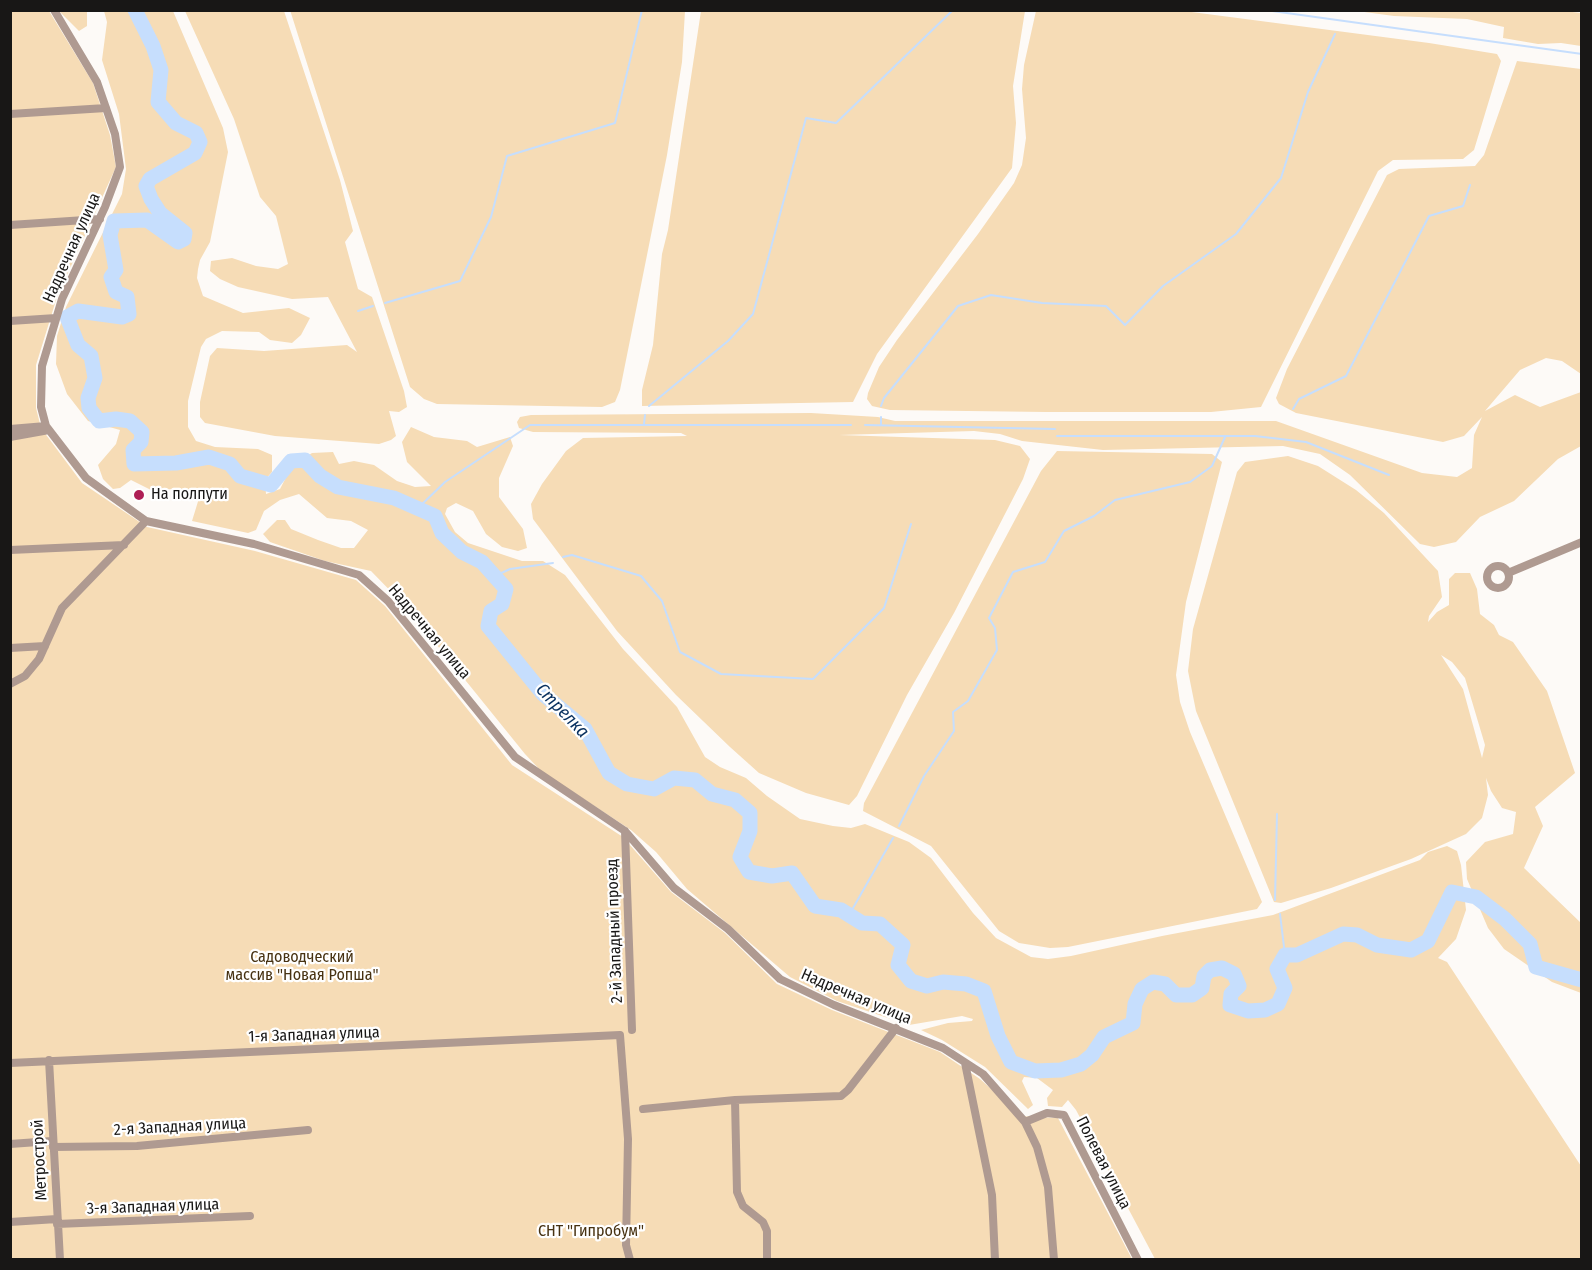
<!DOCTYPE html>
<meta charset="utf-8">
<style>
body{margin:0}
#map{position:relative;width:1592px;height:1270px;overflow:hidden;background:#fdfaf7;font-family:"Fira Sans Condensed",sans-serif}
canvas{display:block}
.frame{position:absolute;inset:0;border:12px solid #181716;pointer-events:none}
</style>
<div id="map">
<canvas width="1592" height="1270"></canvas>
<div class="frame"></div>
</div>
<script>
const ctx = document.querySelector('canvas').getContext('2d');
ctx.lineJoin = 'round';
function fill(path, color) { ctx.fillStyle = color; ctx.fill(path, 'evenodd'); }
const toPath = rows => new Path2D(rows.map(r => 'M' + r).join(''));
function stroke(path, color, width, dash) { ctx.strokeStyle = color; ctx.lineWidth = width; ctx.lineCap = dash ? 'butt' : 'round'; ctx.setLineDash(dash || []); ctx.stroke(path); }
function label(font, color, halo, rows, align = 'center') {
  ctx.font = font + ' "Fira Sans Condensed",sans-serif'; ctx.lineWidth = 4.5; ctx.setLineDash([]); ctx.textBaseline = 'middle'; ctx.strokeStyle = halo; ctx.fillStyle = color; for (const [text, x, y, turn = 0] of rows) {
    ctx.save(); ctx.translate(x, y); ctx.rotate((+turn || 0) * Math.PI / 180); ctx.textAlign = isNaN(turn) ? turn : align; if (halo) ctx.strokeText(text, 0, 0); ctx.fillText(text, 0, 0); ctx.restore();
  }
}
fill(toPath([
 [290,10,685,11,682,62,667,155,620,390,615,402,602,407,437,404,424,399,410,387],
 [10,11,49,11,93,83,110,135,116,167,57,297,36,365,36,408,41,428,82,483,147,527,255,551,356,580,385,606,512,765,623,837,671,892,725,933,777,984,832,1010,940,1052,980,1079,1021,1116,1058,1118,1132,1259,11,1259],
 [59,11,87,11,87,26,79,31],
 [104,11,173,11,223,128,228,152,210,242,200,260,198,269,197,278,203,296,243,313,289,308,310,318,301,335,292,343,270,340,259,332,222,331,206,339,201,347,188,401,188,427,196,441,215,447,258,449,272,455,272,472,265,480,266,494,280,489,292,466,312,453,333,452,339,464,354,461,374,465,397,481,415,487,431,486,407,462,402,442,411,427,434,437,467,441,477,447,510,437,513,446,499,478,499,497,523,529,527,548,518,551,502,547,486,534,473,511,456,503,447,508,445,514,455,532,468,543,522,561,543,561,565,575,623,649,677,707,705,757,720,767,746,778,767,796,800,819,833,826,851,828,865,824,909,842,931,858,973,913,996,938,1031,957,1048,959,1071,956,1162,936,1273,915,1420,860,1428,852,1447,846,1457,851,1461,865,1466,910,1456,939,1438,958,1447,962,1581,1166,1581,1259,1155,1259,1076,1110,1068,1100,1062,1107,1048,1106,1047,1098,1053,1090,1037,1078,1024,1077,1022,1081,1033,1105,1028,1109,985,1067,942,1040,921,1030,948,1023,972,1021,973,1019,962,1016,909,1025,837,1001,790,977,687,889,656,852,631,830,541,771,525,754,407,608,371,571,325,561,270,542,263,534,277,520,285,520,291,529,318,540,341,548,354,548,368,530,351,521,327,518,299,494,280,500,264,511,256,530,248,533,192,521,200,495,172,489,153,491,131,480,120,488,113,489,103,479,98,465,116,444,120,430,88,421,67,394,56,364,57,336,66,307,122,194,126,169,119,114,102,60,107,22],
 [185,11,284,11,340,180,353,231,345,242,358,289,372,297,404,391,407,407,399,412,389,411,396,436,391,440,379,444,275,436,205,423,200,417,200,402,210,356,217,348,264,351,347,345,357,352,328,297,292,299,238,287,220,279,210,271,211,261,232,258,256,266,278,269,288,264,276,216,260,197,234,119],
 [701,11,1025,11,1013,86,1016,123,1012,168,877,354,853,402,642,406,642,390,653,345,662,254,668,230],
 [1036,11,1184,11,1429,43,1497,54,1501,61,1474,150,1463,159,1393,160,1378,171,1261,407,1211,412,1046,412,890,410,872,406,867,399,868,393,879,367,897,340,978,234,1014,183,1022,165,1026,138,1022,89,1024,65],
 [1564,11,1581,13,1581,46,1561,43,1538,44,1503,38,1504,27,1467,19,1394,16,1357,11],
 [1517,61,1581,69,1581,374,1562,361,1546,358,1520,370,1485,411,1515,395,1540,407,1581,392,1581,446,1558,459,1514,501,1480,517,1456,542,1434,547,1420,544,1350,475,1320,454,1283,446,1103,450,1022,441,1000,434,974,431,839,435,995,440,1020,446,1030,459,1023,479,954,613,907,695,857,796,849,805,806,793,759,773,730,747,676,695,617,631,533,519,531,504,542,484,566,451,583,438,687,436,681,433,533,432,519,428,517,422,520,417,531,415,811,413,878,417,895,421,1276,421,1422,473,1457,477,1472,468,1474,435,1482,417,1464,436,1443,442,1296,413,1279,404,1276,398,1287,369,1387,175,1399,169,1475,166,1484,155],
 [1057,451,1212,454,1222,462,1186,602,1176,675,1180,702,1190,732,1262,902,1257,909,1068,947,1050,948,1019,943,999,931,931,846,863,811,864,803,1041,471],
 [1288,456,1318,466,1356,490,1384,513,1438,571,1442,597,1429,616,1428,622,1437,612,1449,605,1449,579,1455,573,1470,573,1477,589,1480,614,1494,625,1499,635,1513,642,1547,691,1575,773,1535,807,1543,826,1524,868,1581,923,1581,993,1552,982,1504,949,1488,928,1467,879,1466,862,1485,842,1513,834,1516,812,1502,808,1491,791,1486,778,1488,795,1482,818,1466,834,1411,859,1331,888,1281,903,1274,902,1196,711,1188,671,1193,629,1237,472,1245,462],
 [1441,655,1452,662,1465,678,1485,745,1482,758,1463,689]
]), '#f6dcb6');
stroke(toPath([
 [1265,10,1582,54],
 [385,303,460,281,491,217,507,156,615,123,642,10],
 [358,311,373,306],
 [649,406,728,341,753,314,806,118,836,123,953,10],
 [881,406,884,398,958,306,991,295,1042,303,1106,306,1125,325,1163,286,1236,234,1281,178,1308,92,1335,34],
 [1293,409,1299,399,1346,376,1429,216,1463,206,1470,185],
 [644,424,645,415],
 [865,425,1055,429],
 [881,425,881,417],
 [1057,436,1255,436,1306,442,1389,475],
 [418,508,445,482,530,425,851,425],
 [563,557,572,555,641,576,662,601,680,652,721,674,813,679,884,608,911,524],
 [495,576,510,569,553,563],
 [899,826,924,776,954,731,953,712,968,701,997,650,995,628,989,618,1013,572,1045,562,1064,531,1094,516,1115,500,1190,482,1212,466,1225,437],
 [1275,900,1277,814],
 [1280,914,1285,955],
 [849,915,893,838]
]), '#c6defd', 2);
stroke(toPath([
 [135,10,153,46,161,70,158,102,176,123,196,133,200,142,195,153,150,179,146,186,151,199,160,213,185,233,184,239,178,242,147,220,114,221,110,235,116,270,111,277,116,292,127,297,129,314,122,317,78,311,67,317,78,345,91,356,95,378,88,398,89,408,99,421,116,419,130,421,142,432,141,442,133,450,134,464,176,463,209,457,230,464,240,476,271,485,291,461,305,460,320,476,338,487,394,498,435,516,442,533,462,552,482,562,506,589,502,604,491,611,488,626,543,694,585,729,609,773,627,784,654,789,674,778,695,780,712,794,735,800,750,813,750,831,740,857,749,872,772,876,792,873,815,906,841,910,862,923,880,924,903,945,898,965,911,981,927,986,943,982,966,984,984,991,998,1036,1011,1062,1035,1071,1061,1070,1081,1064,1092,1055,1104,1037,1133,1023,1135,1004,1142,989,1153,982,1165,984,1176,995,1192,995,1202,988,1204,976,1210,970,1222,968,1234,974,1239,986,1231,994,1230,1005,1248,1011,1265,1010,1278,1004,1285,988,1277,969,1285,955,1297,955,1343,934,1357,935,1377,945,1411,950,1428,941,1452,892,1476,897,1505,919,1530,944,1536,967,1582,980]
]), '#c6defd', 15);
stroke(toPath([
 [54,10,97,82,115,134,120,167,105,207,62,299,42,366,41,407,46,426,86,478,146,521,254,544,359,575,388,601,515,757,625,831,674,888,728,929,780,979,834,1005,943,1048,983,1074,1025,1122,1037,1147,1048,1187,1054,1260],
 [10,114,106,108],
 [10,225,100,219],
 [10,321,56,318],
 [10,429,46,426],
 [10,437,49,430],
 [10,550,124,545],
 '1487 577a11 11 0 1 1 22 0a11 11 0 1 1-22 0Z',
 [1508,573,1582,542],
 [10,648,45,646],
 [10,684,25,676,39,659,62,608,146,521],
 [625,831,632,1030],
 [49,1060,60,1260],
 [10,1063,620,1035,628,1139,626,1245,630,1260],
 [965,1063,992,1195,995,1260],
 [643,1109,735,1100],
 [1025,1122,1047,1113,1064,1115,1138,1260],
 [10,1144,52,1141],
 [53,1147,137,1146,308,1130],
 [10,1222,57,1219],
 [57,1224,250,1216],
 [767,1260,767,1231,763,1222,743,1206,737,1192,735,1100,841,1096,848,1090,896,1028]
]), '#af9a91', 8);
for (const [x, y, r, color] of [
 [139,495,6,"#af1f55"]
]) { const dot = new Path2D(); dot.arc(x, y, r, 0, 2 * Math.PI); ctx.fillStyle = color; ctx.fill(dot); stroke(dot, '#fff', 2); }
label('16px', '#181716', '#fff', [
 ["Надречная улица",72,248,-66],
 ["Надречная улица",429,632,50],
 ["2-й Западный проезд",615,931,-92],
 ["Надречная улица",856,997,23],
 ["1-я Западная улица",314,1035,-2],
 ["2-я Западная улица",180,1127,-3],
 ["Метрострой",40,1160,-93],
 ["Полевая улица",1103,1163,63],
 ["3-я Западная улица",153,1207,-2]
]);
label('16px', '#181716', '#fff', [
 ["На полпути",151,495]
], 'left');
label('16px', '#473212', '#fff', [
 ["Садоводческий",302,958],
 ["массив \"Новая Ропша\"",302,976],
 ["СНТ \"Гипробум\"",591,1232]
]);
label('italic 18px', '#08305f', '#fff', [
 ["Стрелка",562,711,46]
]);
</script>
